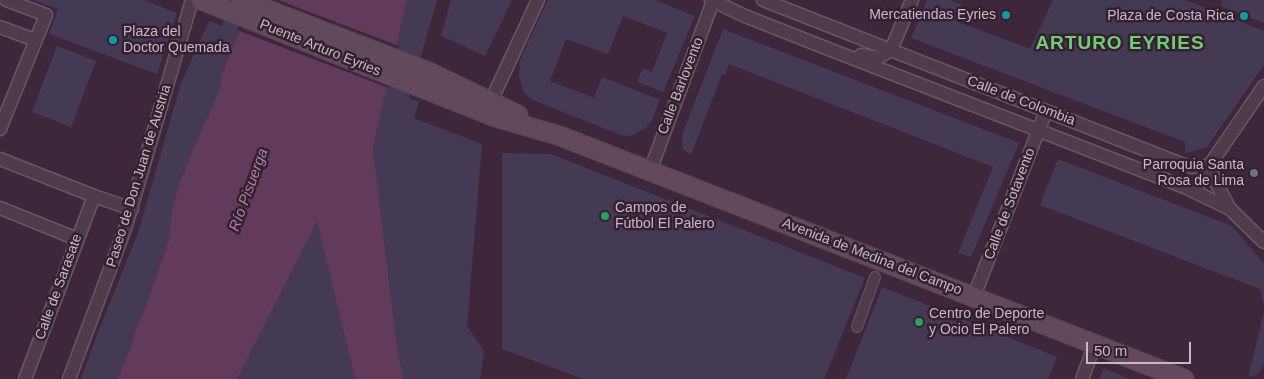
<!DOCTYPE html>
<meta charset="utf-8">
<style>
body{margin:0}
#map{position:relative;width:1264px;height:379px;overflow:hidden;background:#3f273b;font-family:Helvetica,sans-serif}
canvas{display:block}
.scale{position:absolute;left:1086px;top:342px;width:105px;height:22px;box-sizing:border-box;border:2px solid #c9b7c6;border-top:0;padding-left:6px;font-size:15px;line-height:18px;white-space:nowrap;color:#c9b7c6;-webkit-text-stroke:4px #342030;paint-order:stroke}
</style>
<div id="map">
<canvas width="1264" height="379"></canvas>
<div class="scale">50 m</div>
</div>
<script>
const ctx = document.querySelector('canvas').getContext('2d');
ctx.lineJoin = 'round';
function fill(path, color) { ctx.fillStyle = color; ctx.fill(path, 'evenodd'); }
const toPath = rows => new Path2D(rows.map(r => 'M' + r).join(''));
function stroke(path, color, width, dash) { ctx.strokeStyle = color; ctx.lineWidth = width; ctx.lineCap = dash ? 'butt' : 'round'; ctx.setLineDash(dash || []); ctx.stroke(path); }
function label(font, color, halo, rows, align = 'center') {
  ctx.font = font + ' Helvetica,sans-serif'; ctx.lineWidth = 5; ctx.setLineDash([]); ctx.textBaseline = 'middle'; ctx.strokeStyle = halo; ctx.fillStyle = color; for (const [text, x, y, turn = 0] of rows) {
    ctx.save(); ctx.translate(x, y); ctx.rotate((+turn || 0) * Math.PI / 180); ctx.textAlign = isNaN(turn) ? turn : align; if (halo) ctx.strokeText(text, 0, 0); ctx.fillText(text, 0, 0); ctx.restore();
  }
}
fill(toPath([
 [33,0,144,0,177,13,157,74,49,34,58,9],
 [230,0,248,0,239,32,221,75,221,84,212,107,200,133,171,215,169,239,146,306,136,329,130,349,117,379,81,379,97,335,138,233,181,83,209,21,222,26],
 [407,0,437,0,409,98,419,102,414,118,482,144,467,326,484,351,480,379,403,379,395,332,373,147],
 [451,0,512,0,485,56,441,36],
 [548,0,655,0,695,16,663,92,637,82,643,68,652,72,667,33,623,16,608,54,566,39,550,81,594,98,602,77,660,100,651,122,646,128,631,136,621,135,533,100,524,93,519,77,520,60],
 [927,0,950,0,962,5,956,21,1030,49,1053,0,1185,0,1264,31,1264,65,1207,147,1185,153,1185,142,911,38],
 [1223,0,1264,0,1264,23,1221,6],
 [723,29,1019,143,971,257,958,253,993,167,729,64,725,75,722,74,691,155,683,149,682,135],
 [57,46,96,61,71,127,32,112],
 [502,153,551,154,865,278,824,379,583,379,502,349],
 [1058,159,1232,226,1264,264,1264,305,1260,289,1040,205],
 [317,220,355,379,237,379],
 [882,287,1057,357,1048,379,846,379],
 [1264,312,1264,365,1257,375,1248,377],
 [1104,368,1129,379,1099,379]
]), '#453a54');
fill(toPath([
 [248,0,407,0,373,147,395,332,403,379,355,379,317,221,237,379,117,379,130,349,136,329,146,306,169,239,171,215,179,185,200,133,212,107,221,84,221,75,239,32]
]), '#623a5b');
fill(toPath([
 [245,0,278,0,399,46,389,88,237,30]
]), '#3f273b');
const pedestrian = toPath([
 [857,327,875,277]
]);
const minor = toPath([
 [711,0,745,16,826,48,1187,188,1197,186,1205,177,1209,166,1264,86],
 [763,0,1179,163,1191,167,1209,166],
 [0,27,35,40],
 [861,55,877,58,891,50,912,0],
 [491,101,538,0],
 [0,129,46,15,6,0],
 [0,159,94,196,132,209],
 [1209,166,1216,183,1230,209,1264,242],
 [650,171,713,1],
 [1187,188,1230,209],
 [0,208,77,239],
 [974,296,1046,111],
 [25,379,94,196],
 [69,379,125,229,192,0],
 [1082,379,1095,344]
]);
const secondary = toPath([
 [201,0,495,117,560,136,1184,379],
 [242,0,429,72,518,115]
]);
stroke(pedestrian, '#695666', 12);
stroke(minor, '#695666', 15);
stroke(secondary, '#584454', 21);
stroke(pedestrian, '#4f3b4b', 10);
stroke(minor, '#4f3b4b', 12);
stroke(secondary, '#62495c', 19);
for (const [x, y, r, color] of [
 [1006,15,5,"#0f9aa8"],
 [1244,16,5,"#0f9aa8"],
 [113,40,5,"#0f9aa8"],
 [1254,173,5,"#6b7280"],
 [605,216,5,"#2e9e5b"],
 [919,322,5,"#2e9e5b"]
]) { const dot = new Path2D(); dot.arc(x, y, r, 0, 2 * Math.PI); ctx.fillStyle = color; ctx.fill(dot); stroke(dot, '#342030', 2); }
label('14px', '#c9b7c6', '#342030', [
 ["Mercatiendas Eyries",996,15],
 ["Plaza de Costa Rica",1234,16],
 ["Plaza del",123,32,"left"],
 ["Doctor Quemada",123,48,"left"],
 ["Parroquia Santa",1244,165],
 ["Rosa de Lima",1244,181],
 ["Campos de",615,208,"left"],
 ["Fútbol El Palero",615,224,"left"],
 ["Centro de Deporte",929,314,"left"],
 ["y Ocio El Palero",929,330,"left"]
], 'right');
label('14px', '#c9b7c6', '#342030', [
 ["Puente Arturo Eyries",320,48,22],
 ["Calle Barlovento",681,86,-69],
 ["Calle de Colombia",1021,101,21],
 ["Paseo de Don Juan de Austria",139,176,-73],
 ["Calle de Sotavento",1010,204,-69],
 ["Avenida de Medina del Campo",872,257,21],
 ["Calle de Sarasate",59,287,-70]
]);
label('italic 15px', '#af81a7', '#342030', [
 ["Río Pisuerga",249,190,-70]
]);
ctx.letterSpacing = '1px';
label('bold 19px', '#6dcf70', '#342030', [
 ["ARTURO EYRIES",1120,44]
]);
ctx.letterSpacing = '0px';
</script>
